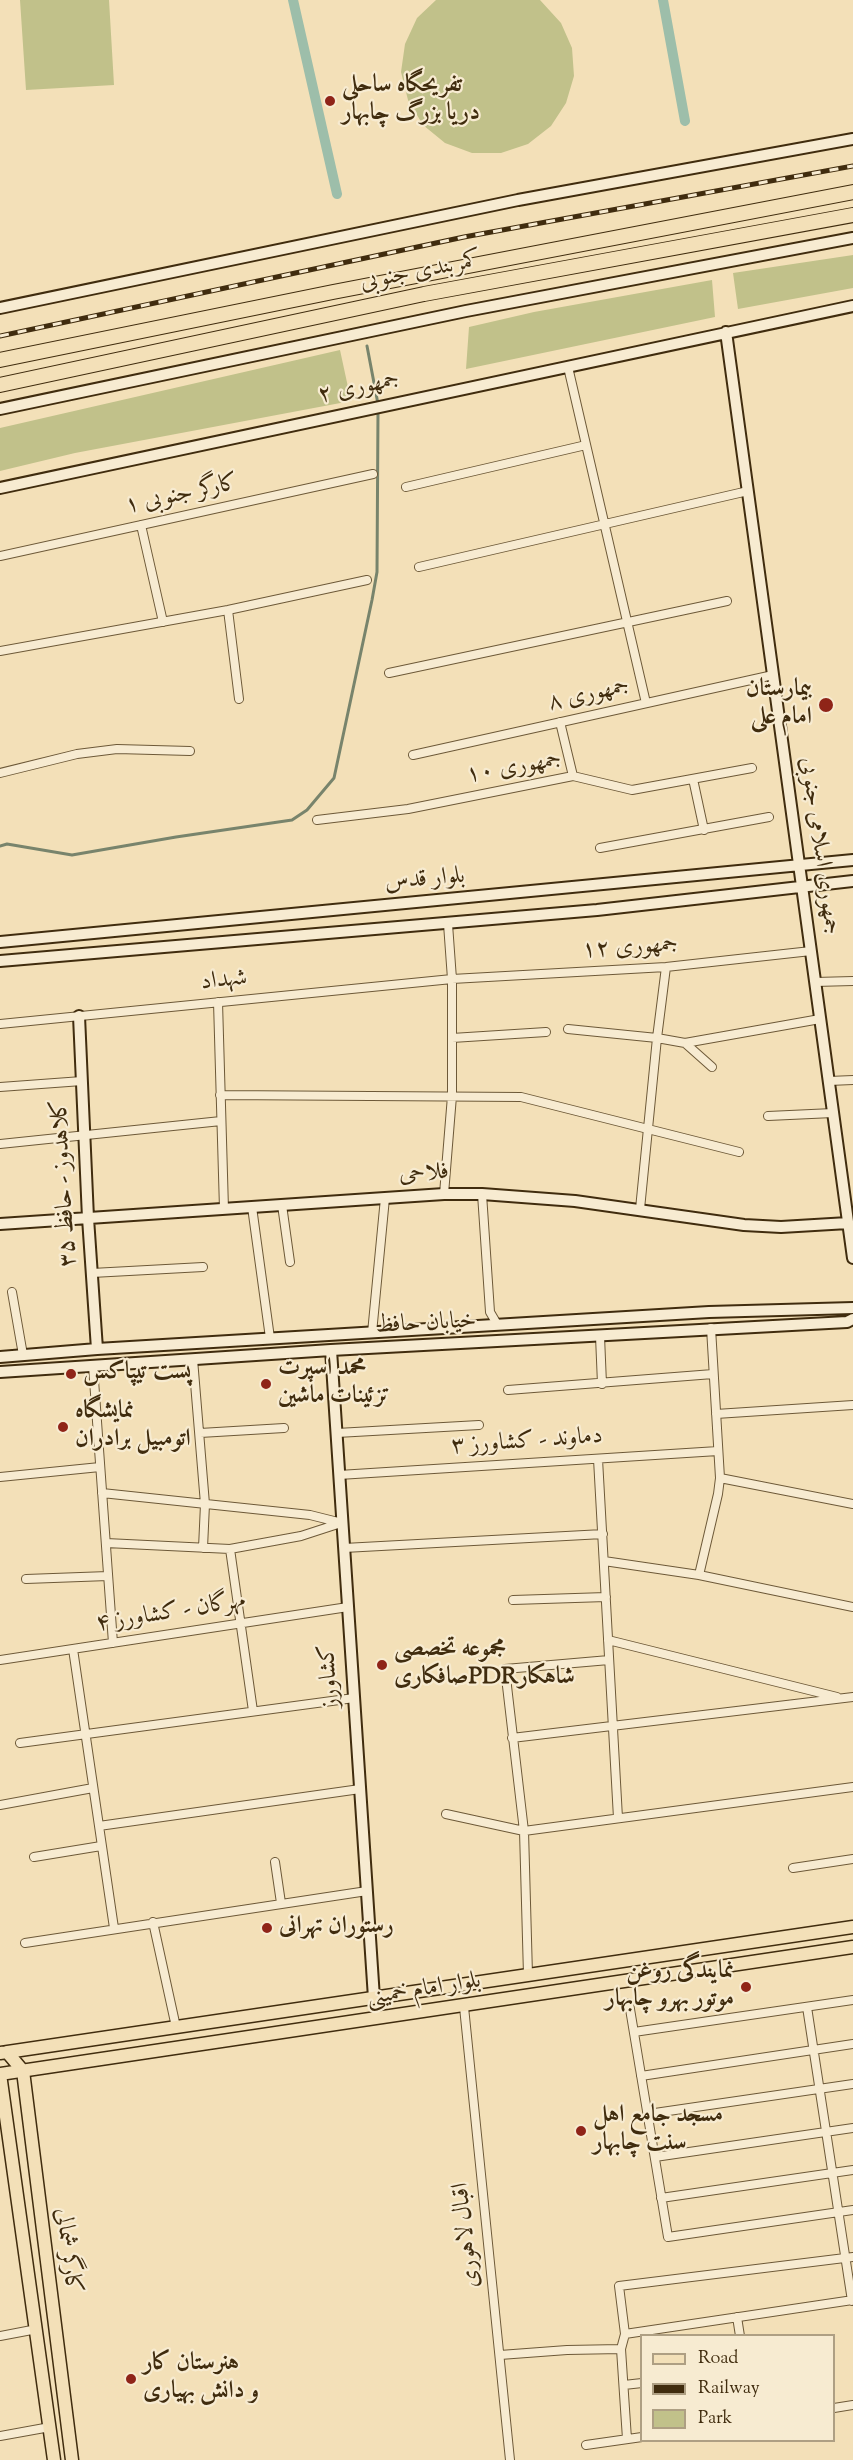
<!DOCTYPE html>
<meta charset="utf-8">
<style>
body{margin:0}
#map{position:relative;width:853px;height:2460px;overflow:hidden;background:#f3e0b8;font-family:"Sorts Mill Goudy",serif}
canvas{display:block}
.legend{position:absolute;left:640px;top:2334px;width:195px;height:108px;box-sizing:border-box;background:#f7ebd1;border:2px solid #ae9f83;margin:0;padding:8px 10px;list-style:none;font-size:18px;color:#402c0e}
.legend li{display:flex;align-items:center;gap:12px;height:30px}
.legend b{width:30px;border:2px solid #ae9f83}
</style>
<div id="map">
<canvas width="853" height="2460"></canvas>
<ul class="legend">
<li><b style="height:8px;background:#f3e0b8"></b>Road</li>
<li><b style="height:8px;background:#402c0e"></b>Railway</li>
<li><b style="height:16px;background:#c1c18a"></b>Park</li>
</ul>
</div>
<script>
const ctx = document.querySelector('canvas').getContext('2d');
ctx.lineJoin = 'round';
function fill(path, color) { ctx.fillStyle = color; ctx.fill(path, 'evenodd'); }
const toPath = rows => new Path2D(rows.map(r => 'M' + r).join(''));
function stroke(path, color, width, dash) { ctx.strokeStyle = color; ctx.lineWidth = width; ctx.lineCap = dash ? 'butt' : 'round'; ctx.setLineDash(dash || []); ctx.stroke(path); }
function label(font, color, halo, rows, align = 'center') {
  ctx.font = font + ' "Sorts Mill Goudy",Amiri,serif'; ctx.lineWidth = 4.5; ctx.setLineDash([]); ctx.textBaseline = 'middle'; ctx.strokeStyle = halo; ctx.fillStyle = color; for (const [text, x, y, turn = 0] of rows) {
    ctx.save(); ctx.translate(x, y); ctx.rotate((+turn || 0) * Math.PI / 180); ctx.textAlign = isNaN(turn) ? turn : align; if (halo) ctx.strokeText(text, 0, 0); ctx.fillText(text, 0, 0); ctx.restore();
  }
}
fill(toPath([
 [20,0,109,0,114,85,26,90],
 [436,0,540,0,561,23,572,48,574,76,566,103,551,126,528,144,501,153,472,153,445,143,423,125,408,100,401,72,405,44,417,18],
 [853,255,853,288,738,309,733,273],
 [712,280,715,317,466,369,469,327,534,312],
 [340,350,351,401,75,453,0,471,0,428]
]), '#c1c18a');
stroke(toPath([
 [367,346,378,404],
 [0,846,7,844,72,855,176,837,292,820,307,810,334,778,372,600,377,572,378,411]
]), '#78846c', 3);
stroke(toPath([
 [293,0,337,194],
 [663,0,685,121]
]), '#9dbeaa', 10);
const street = toPath([
 [568,367,646,703],
 [406,487,586,445],
 [141,525,163,622],
 [0,556,373,474],
 [419,567,748,491],
 [228,610,239,699],
 [0,651,228,610,367,580],
 [389,673,727,601],
 [560,722,573,776],
 [413,755,773,675],
 [0,773,77,754,117,749,190,751],
 [693,779,704,830],
 [317,820,408,809,573,776,632,790,752,768],
 [600,848,769,817],
 [815,982,853,981],
 [218,1002,224,1209],
 [0,1024,452,979,666,967,811,951],
 [568,1029,657,1038,685,1043,712,1067],
 [452,1038,546,1032],
 [685,1043,820,1019],
 [829,1081,853,1080],
 [0,1087,82,1081],
 [220,1095,521,1097,739,1152],
 [768,1116,833,1113],
 [0,1144,221,1121],
 [444,1194,452,1096,452,979,448,924],
 [482,1194,490,1312,497,1324],
 [282,1205,290,1262],
 [252,1207,270,1338],
 [640,1209,657,1038,666,967],
 [92,1273,203,1267],
 [12,1292,23,1355],
 [372,1333,385,1198],
 [600,1336,602,1384],
 [193,1359,205,1504,203,1548],
 [93,1366,113,1643],
 [508,1390,713,1374],
 [716,1414,853,1405],
 [200,1433,284,1428],
 [337,1433,479,1425],
 [598,1459,618,1818],
 [339,1475,718,1451],
 [0,1477,100,1467],
 [720,1478,853,1504],
 [102,1493,310,1515,342,1523],
 [106,1543,230,1549,253,1711],
 [344,1548,603,1534],
 [230,1549,301,1536,341,1523],
 [604,1561,699,1575,853,1607],
 [699,1575,718,1494,720,1478,711,1328],
 [26,1579,108,1576],
 [513,1600,606,1597],
 [608,1640,837,1697],
 [73,1649,114,1928],
 [0,1660,348,1607],
 [512,1738,853,1697],
 [20,1743,354,1698],
 [0,1805,93,1788],
 [446,1814,524,1831,853,1787],
 [99,1826,360,1789],
 [34,1857,101,1846],
 [275,1862,281,1903],
 [793,1868,853,1859],
 [153,1922,176,2027],
 [25,1943,367,1891],
 [528,1975,524,1831,505,1669,609,1660],
 [629,2003,668,2237,853,2210],
 [464,2007,510,2460],
 [807,2007,852,2301],
 [634,2032,853,2000],
 [641,2076,853,2044],
 [648,2114,853,2084],
 [655,2157,853,2128],
 [661,2198,853,2170],
 [737,2317,740,2336],
 [625,2334,853,2300],
 [0,2336,37,2329],
 [500,2355,567,2350,621,2349],
 [624,2385,642,2383],
 [834,2408,853,2405],
 [0,2436,50,2427],
 [627,2439,621,2349,625,2334,619,2286,853,2257],
 [586,2445,642,2437]
]);
const secondary = toPath([
 [0,308,518,200,853,139],
 [726,332,853,1258],
 [0,409,466,311,853,238],
 [0,488,853,306],
 [0,942,853,860],
 [0,961,597,910,853,881],
 [79,1016,88,1218,97,1349],
 [0,1224,444,1194,482,1194,575,1201,744,1225,781,1227,848,1223],
 [331,1350,374,1998],
 [0,1357,97,1349,709,1312,853,1308],
 [0,1372,331,1350,847,1322,853,1319]
]);
const primary = toPath([
 [7,2052,23,2071,72,2460],
 [0,2053,853,1927],
 [0,2074,853,1947],
 [0,2074,54,2460]
]);
const highway = toPath([
 [0,360,333,292,853,192],
 [0,385,424,294,853,215]
]);
stroke(street, '#6d5938', 10);
stroke(secondary, '#402c0e', 14);
stroke(primary, '#402c0e', 15);
stroke(highway, '#402c0e', 16);
stroke(street, '#f7ebd1', 8);
stroke(secondary, '#f7ebd1', 10);
stroke(primary, '#f3e0b8', 12);
stroke(highway, '#f3e0b8', 14);
const rail = toPath([
 [0,336,464,237,853,166]
]);
stroke(rail, '#402c0e', 5);
stroke(rail, '#f7ebd1', 3, [9]);
for (const [x, y, r, color] of [
 [330,101,6,"#8f2418"],
 [826,705,8,"#8f2418"],
 [71,1374,6,"#8f2418"],
 [266,1384,6,"#8f2418"],
 [63,1427,6,"#8f2418"],
 [382,1665,6,"#8f2418"],
 [267,1928,6,"#8f2418"],
 [746,1987,6,"#8f2418"],
 [581,2131,6,"#8f2418"],
 [131,2379,6,"#8f2418"]
]) { const dot = new Path2D(); dot.arc(x, y, r, 0, 2 * Math.PI); ctx.fillStyle = color; ctx.fill(dot); stroke(dot, '#f7ebd1', 2); }
label('bold 24px', '#402c0e', '#f7ebd1', [
 ["تفریحگاه ساحلی",342,87],
 ["دریا بزرگ چابهار",342,115],
 ["بیمارستان",812,691,"right"],
 ["امام علی",812,719,"right"],
 ["محمد اسپرت",278,1370],
 ["تزئینات ماشین",278,1398],
 ["پست تیپاکس",83,1374],
 ["نمایشگاه",75,1413],
 ["اتومبیل برادران",75,1441],
 ["مجموعه تخصصی",394,1651],
 ["صافکاریPDRشاهکار",394,1679],
 ["رستوران تهرانی",279,1928],
 ["نمایندگی روغن",734,1973,"right"],
 ["موتور بهرو چابهار",734,2001,"right"],
 ["مسجد جامع اهل",593,2117],
 ["سنت چابهار",593,2145],
 ["هنرستان کار",143,2365],
 ["و دانش بهیاری",143,2393]
], 'left');
label('24px', '#402c0e', '#f7ebd1', [
 ["کمربندی جنوبی",421,273,-11],
 ["جمهوری ۲",359,389,-12],
 ["کارگر جنوبی ۱",182,496,-12],
 ["جمهوری ۸",589,696,-13],
 ["جمهوری ۱۰",514,769,-10],
 ["جمهوری اسلامی جنوبی",818,846,82],
 ["بلوار قدس",425,881,-5],
 ["جمهوری ۱۲",630,949,-4],
 ["شهداد",224,982,-6],
 ["فلاحی",424,1175,-3],
 ["کلاهدوز - حافظ ۳۵",66,1183,-93],
 ["خیابان حافظ",426,1325,-3],
 ["دماوند - کشاورز ۳",527,1443,-4],
 ["مهرگان - کشاورز ۴",171,1614,-9],
 ["کشاورز",331,1676,-94],
 ["بلوار امام خمینی",424,1991,-9],
 ["اقبال لاهوری",468,2235,-96],
 ["کارگر شمالی",66,2251,83]
]);
</script>
